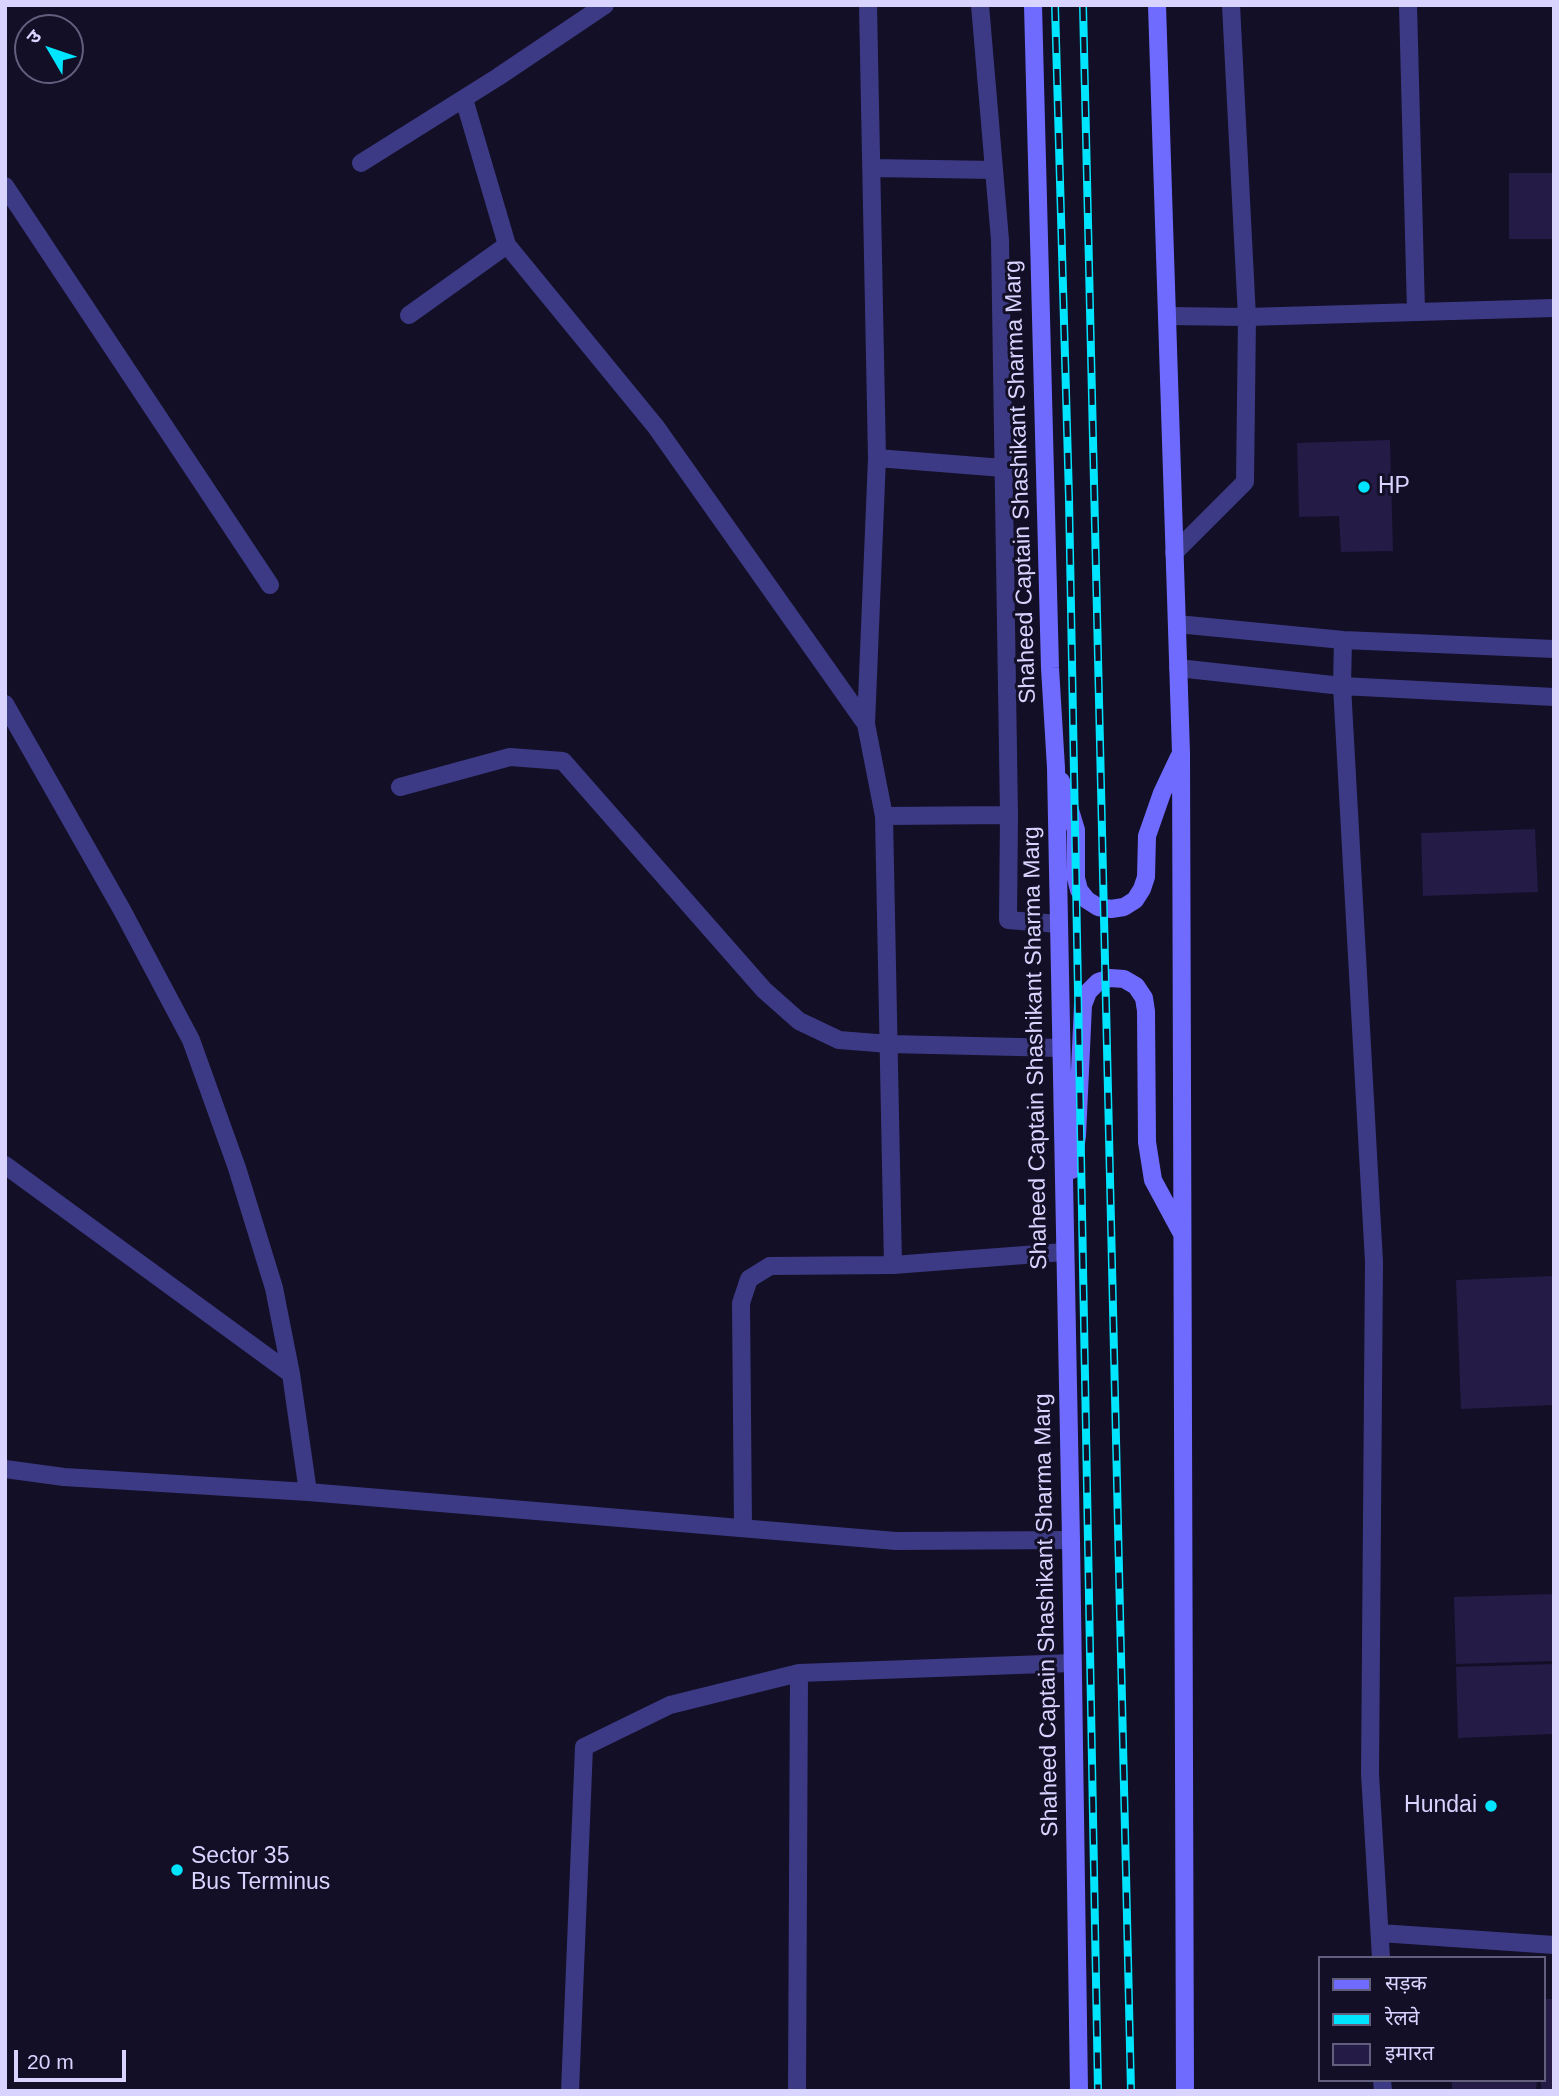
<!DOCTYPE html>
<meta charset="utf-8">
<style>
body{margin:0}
#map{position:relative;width:1559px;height:2096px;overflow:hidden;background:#130f26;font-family:Helvetica,"Noto Sans Devanagari",sans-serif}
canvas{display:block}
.frame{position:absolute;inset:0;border:7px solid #d9d4ff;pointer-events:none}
.legend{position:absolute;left:1318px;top:1956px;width:228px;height:126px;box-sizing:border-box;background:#130f26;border:2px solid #625e7d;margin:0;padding:9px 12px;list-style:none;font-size:21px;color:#d9d4ff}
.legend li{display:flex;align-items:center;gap:14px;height:35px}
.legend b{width:35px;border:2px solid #625e7d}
.north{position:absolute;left:14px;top:14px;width:70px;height:70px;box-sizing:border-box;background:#130f26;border:2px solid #625e7d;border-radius:50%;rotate:309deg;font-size:19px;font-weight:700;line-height:28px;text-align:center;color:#d9d4ff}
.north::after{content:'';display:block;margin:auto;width:24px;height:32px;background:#00e5ff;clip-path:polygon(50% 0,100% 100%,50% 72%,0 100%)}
.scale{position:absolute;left:14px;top:2050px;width:112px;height:32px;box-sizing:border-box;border:4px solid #d9d4ff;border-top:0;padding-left:9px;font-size:21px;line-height:24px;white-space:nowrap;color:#d9d4ff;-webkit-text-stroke:5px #130f26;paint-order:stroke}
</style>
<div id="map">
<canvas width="1559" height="2096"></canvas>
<div class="frame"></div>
<ul class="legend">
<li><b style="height:9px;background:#6f6bff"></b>सड़क</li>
<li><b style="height:9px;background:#00e5ff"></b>रेलवे</li>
<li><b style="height:19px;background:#241b47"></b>इमारत</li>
</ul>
<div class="north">उ</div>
<div class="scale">20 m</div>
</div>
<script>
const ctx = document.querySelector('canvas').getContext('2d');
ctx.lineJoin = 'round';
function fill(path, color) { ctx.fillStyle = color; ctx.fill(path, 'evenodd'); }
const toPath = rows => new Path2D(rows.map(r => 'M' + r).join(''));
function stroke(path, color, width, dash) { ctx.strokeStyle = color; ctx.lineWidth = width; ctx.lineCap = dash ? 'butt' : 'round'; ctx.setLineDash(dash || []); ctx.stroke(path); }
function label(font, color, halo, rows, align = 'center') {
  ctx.font = font + ' Helvetica,sans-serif'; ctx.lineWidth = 6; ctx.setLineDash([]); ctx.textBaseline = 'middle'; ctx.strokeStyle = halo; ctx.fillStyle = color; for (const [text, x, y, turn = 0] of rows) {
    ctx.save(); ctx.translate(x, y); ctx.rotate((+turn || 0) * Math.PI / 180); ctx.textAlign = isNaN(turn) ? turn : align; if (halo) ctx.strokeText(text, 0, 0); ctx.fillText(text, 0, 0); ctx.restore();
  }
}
fill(toPath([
 [1509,173,1554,173,1554,239,1509,239],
 [1390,440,1393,551,1341,552,1339,516,1299,517,1297,443],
 [1535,829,1538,892,1423,896,1421,833],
 [1554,1276,1554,1405,1461,1409,1456,1280],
 [1554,1594,1554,1661,1456,1664,1454,1597],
 [1554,1664,1554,1734,1458,1738,1456,1667],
 [1543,1999,1554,1999,1554,2091,1541,2091,1541,2080,1543,2080],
 [1452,2080,1537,2080,1536,2091,1452,2091]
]), '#241b47');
stroke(toPath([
 [570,2091,584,1747,670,1705,799,1673,1072,1663],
 [797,2091,799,1673]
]), '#3d3a85', 18);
stroke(toPath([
 [868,5,877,458,866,724,884,816,893,1265,1064,1252],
 [980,5,1000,240,1009,815,1008,920,1058,924],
 [1408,5,1416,311],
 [464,99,507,245,656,427,866,724],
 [361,163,498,77,605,5],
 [873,168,994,170],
 [5,186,270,585],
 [409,315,507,245],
 [1167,316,1247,317,1554,308],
 [877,458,1003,468],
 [1174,553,1245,482,1247,317,1231,5],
 [1177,624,1343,640,1554,649],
 [1343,640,1342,686,1374,1262,1370,1774,1381,1958],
 [1178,668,1342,686,1554,697],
 [5,704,122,910,191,1040,237,1168,274,1288,291,1374],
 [400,787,510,757,563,761,764,990,799,1021,839,1040,889,1044,1061,1048],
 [884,816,1009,815],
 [5,1165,291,1374,308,1492],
 [5,1469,64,1477,308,1492,896,1541,1071,1540],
 [743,1528,741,1303,749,1279,770,1266,893,1265],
 [1380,1933,1554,1945],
 [1382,2080,1383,2091]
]), '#3d3a85', 18);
stroke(toPath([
 [1033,5,1050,668,1056,768,1071,1540,1079,2091],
 [1157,5,1181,753,1185,2091],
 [1061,781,1076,830,1076,878,1079,890,1087,900,1098,907,1111,909,1124,907,1135,900,1142,889,1146,877,1147,836,1162,793,1179,757],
 [1072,1170,1077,1136,1083,1005,1088,992,1098,982,1110,978,1124,979,1136,986,1144,998,1146,1011,1147,1142,1153,1180,1181,1232]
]), '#6f6bff', 18);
const rail = toPath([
 [1055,5,1069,498,1098,2091],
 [1083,5,1131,2091]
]);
stroke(rail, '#00e5ff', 8);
stroke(rail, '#130f26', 5, [16]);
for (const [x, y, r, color] of [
 [1364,487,7,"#00e5ff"],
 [1491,1806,7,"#00e5ff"],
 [177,1870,7,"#00e5ff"]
]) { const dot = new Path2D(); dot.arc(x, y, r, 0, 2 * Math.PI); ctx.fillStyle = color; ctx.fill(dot); stroke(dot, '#130f26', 2.5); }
label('23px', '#d9d4ff', '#130f26', [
 ["Shaheed Captain Shashikant Sharma Marg",1021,482,-92],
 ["Shaheed Captain Shashikant Sharma Marg",1036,1048,-91],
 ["Shaheed Captain Shashikant Sharma Marg",1047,1615,-91]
]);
label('23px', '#d9d4ff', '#130f26', [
 ["HP",1378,487],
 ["Hundai",1477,1806,"right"],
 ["Sector 35",191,1857],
 ["Bus Terminus",191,1883]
], 'left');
</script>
